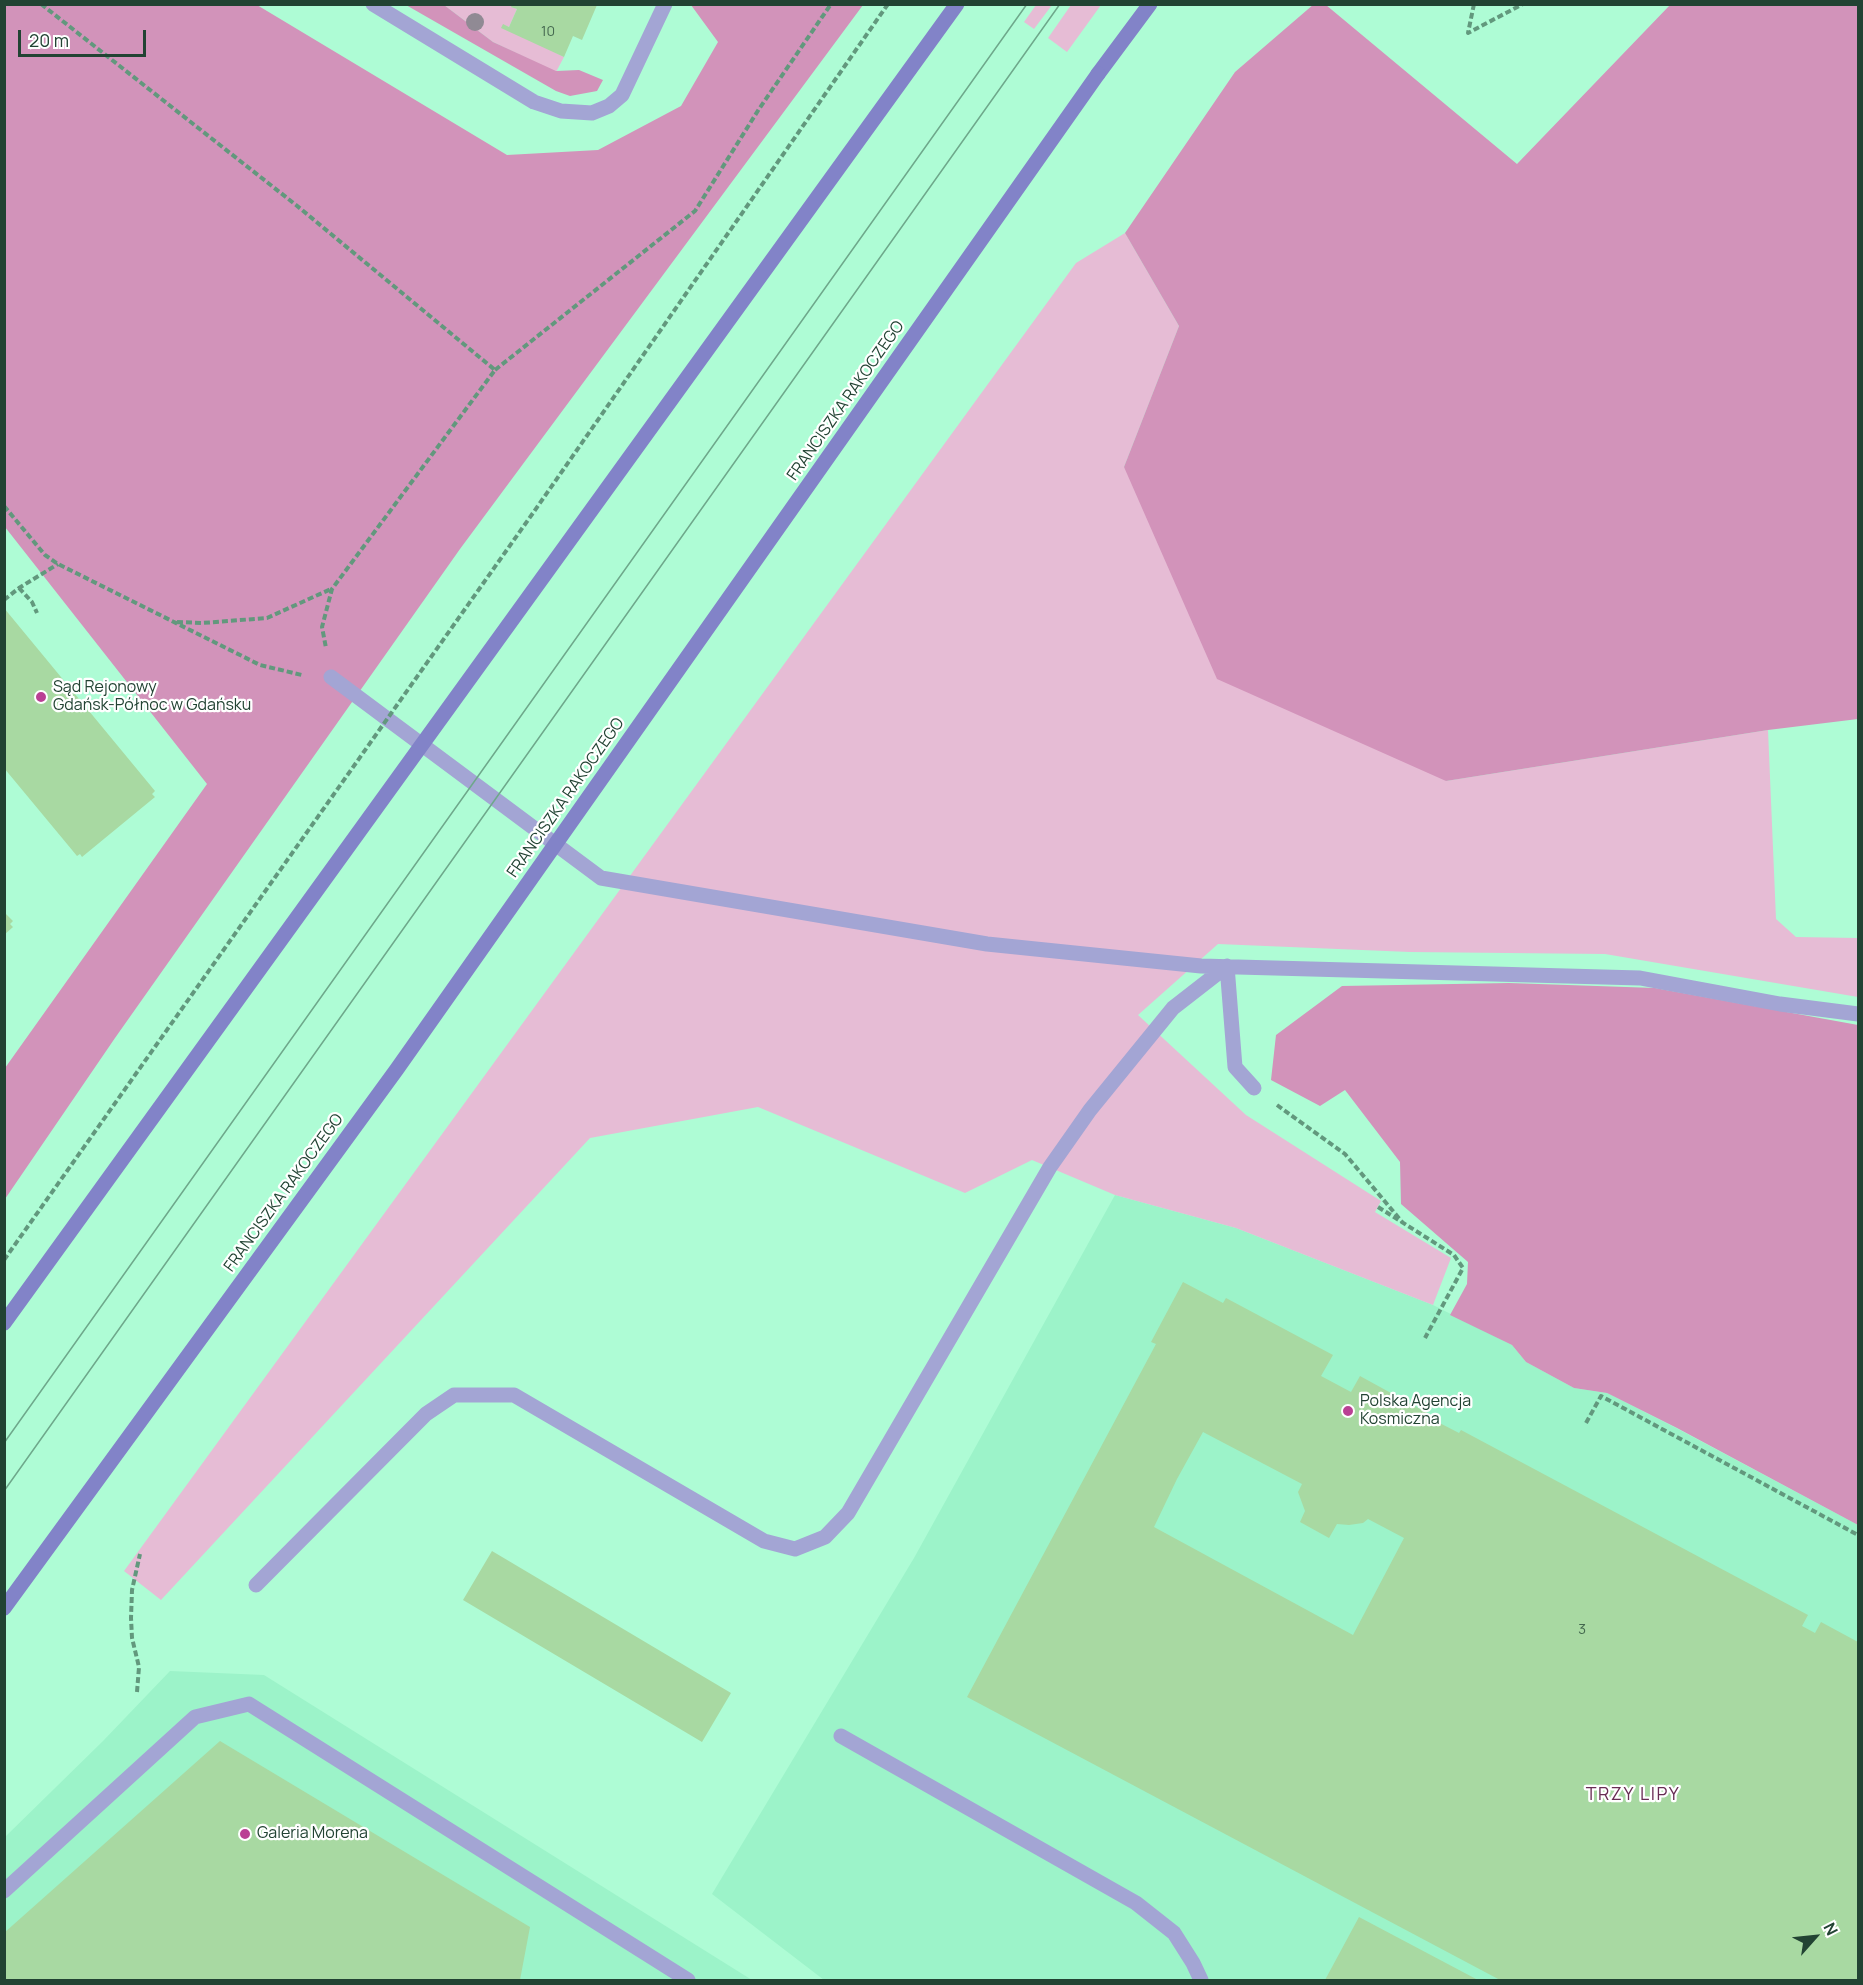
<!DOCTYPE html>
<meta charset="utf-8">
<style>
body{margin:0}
#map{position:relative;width:1863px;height:1985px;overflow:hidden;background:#aefcd5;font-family:Manrope,sans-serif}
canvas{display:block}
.frame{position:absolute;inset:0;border:6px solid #224333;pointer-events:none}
.north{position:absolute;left:1785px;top:1907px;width:60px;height:60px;-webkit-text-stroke:4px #fff;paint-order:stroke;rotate:63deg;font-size:16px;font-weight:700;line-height:24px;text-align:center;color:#224333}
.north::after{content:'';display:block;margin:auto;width:21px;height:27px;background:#224333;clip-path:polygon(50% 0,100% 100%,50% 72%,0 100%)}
.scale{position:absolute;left:18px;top:30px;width:128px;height:27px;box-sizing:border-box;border:3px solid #224333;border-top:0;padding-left:8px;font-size:18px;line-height:21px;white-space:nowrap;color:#224333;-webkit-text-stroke:4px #fff;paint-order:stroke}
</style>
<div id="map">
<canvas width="1863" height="1985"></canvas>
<div class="frame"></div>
<div class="north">N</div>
<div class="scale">20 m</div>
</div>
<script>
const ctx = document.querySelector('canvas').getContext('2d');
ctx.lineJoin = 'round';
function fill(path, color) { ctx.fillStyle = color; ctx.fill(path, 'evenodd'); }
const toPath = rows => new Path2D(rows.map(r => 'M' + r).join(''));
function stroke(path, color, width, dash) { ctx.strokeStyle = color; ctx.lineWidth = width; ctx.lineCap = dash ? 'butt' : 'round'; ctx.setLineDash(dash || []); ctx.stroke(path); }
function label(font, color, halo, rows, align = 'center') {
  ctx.font = font + ' Manrope,sans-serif'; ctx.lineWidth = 4.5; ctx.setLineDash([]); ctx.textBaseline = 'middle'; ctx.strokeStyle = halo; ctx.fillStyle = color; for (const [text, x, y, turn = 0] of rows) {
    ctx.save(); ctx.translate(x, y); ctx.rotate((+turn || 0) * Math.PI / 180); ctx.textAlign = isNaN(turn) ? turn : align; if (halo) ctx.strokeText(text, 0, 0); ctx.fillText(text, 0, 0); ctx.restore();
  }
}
fill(toPath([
 [1115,1195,1236,1228,1433,1305,1512,1345,1526,1362,1574,1388,1607,1393,1676,1428,1858,1525,1858,1980,824,1980,712,1894,914,1558],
 [170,1671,264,1675,752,1980,5,1980,5,1837,103,1741]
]), '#9cf3c9');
fill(toPath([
 [444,5,512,5,512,7,517,9,509,27,503,25,564,57,556,72,493,42],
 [1036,5,1052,5,1034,29,1024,22],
 [1071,5,1101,5,1067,52,1048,38],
 [1125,233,1179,326,1124,467,1446,781,1768,730,1776,919,1796,937,1858,938,1858,997,1605,954,1410,952,1218,944,1138,1015,1246,1115,1381,1201,1375,1212,1451,1258,1433,1305,1236,1228,1115,1195,1032,1160,965,1193,758,1107,590,1138,161,1600,124,1571,1076,263]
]), '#e6bcd5');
fill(toPath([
 [1314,4,1326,5,1517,164,1670,5,1858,5,1858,719,1768,730,1446,781,1217,679,1124,467,1179,326,1125,233,1235,72],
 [5,5,257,5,507,155,598,150,681,106,718,42,691,5,863,5,460,549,115,1038,5,1199,5,1068,207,784,5,527],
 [406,5,444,5,493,42,556,71,579,70,603,80,597,91,570,96,556,91],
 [1509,983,1655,988,1858,1025,1858,1525,1677,1428,1607,1393,1574,1388,1526,1362,1512,1345,1450,1315,1467,1284,1468,1262,1401,1204,1400,1162,1345,1090,1320,1106,1271,1080,1276,1035,1342,986]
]), '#d293ba');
fill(toPath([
 [512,5,597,5,582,40,573,36,564,57,501,28,503,24,509,27,517,9,511,7],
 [4,608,155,791,152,794,155,797,82,857,80,854,77,856,4,768],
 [4,912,13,921,10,924,13,927,4,935],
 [1183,1282,1223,1303,1226,1298,1333,1355,1321,1376,1351,1392,1360,1376,1431,1415,1430,1418,1459,1433,1461,1430,1808,1615,1802,1626,1815,1633,1821,1622,1858,1642,1858,1980,1500,1980,967,1697,1156,1344,1151,1342],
 [1203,1432,1302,1484,1298,1492,1305,1511,1300,1522,1329,1538,1337,1524,1349,1525,1363,1523,1368,1519,1404,1538,1353,1635,1154,1527,1177,1479],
 [492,1551,731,1693,702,1742,463,1600],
 [220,1741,530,1927,520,1980,4,1980,4,1933],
 [1359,1917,1478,1980,1325,1980]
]), '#a8d9a2');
stroke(toPath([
 [41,4,296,205,495,370,332,589,322,627,326,648],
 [1474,4,1468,33,1523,4],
 [495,370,695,211,759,109,831,4],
 [4,506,45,555,58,564,260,665,302,675],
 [19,588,32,602,37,613],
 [4,600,19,588,58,564],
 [177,622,202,623,267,618,331,589],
 [1277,1105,1345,1154,1403,1223],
 [1378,1207,1454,1255,1463,1268,1425,1338],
 [1586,1423,1601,1396,1858,1535],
 [137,1692,139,1667,132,1638,131,1618,132,1590,140,1554]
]), '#62987d', 4, [6, 3]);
stroke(toPath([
 [373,4,534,102,561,111,592,113,609,106,622,95,665,4],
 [331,677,601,878,987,944,1201,966,1640,978,1780,1004,1858,1014],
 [256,1585,426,1414,454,1395,514,1395,764,1541,795,1549,825,1537,848,1513,1050,1167,1090,1110,1173,1008,1227,966,1235,1067,1254,1088],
 [841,1736,1136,1903,1174,1933,1193,1963,1201,1980],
 [4,1891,195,1717,249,1704,688,1980]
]), '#a3a5d4', 15);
stroke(toPath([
 [1098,74,1150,4]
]), '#8283c8', 15);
stroke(toPath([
 [4,1443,1027,4],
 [4,1491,1060,4]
]), '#6ea88b', 1.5);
stroke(toPath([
 [4,1260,533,513,888,4]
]), '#62987d', 4, [6, 3]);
stroke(toPath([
 [4,1323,957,4],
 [4,1608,397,1069,1098,74]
]), '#8283c8', 15);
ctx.fillStyle = '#908a94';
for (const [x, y] of [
 [475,22]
]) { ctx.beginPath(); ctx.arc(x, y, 9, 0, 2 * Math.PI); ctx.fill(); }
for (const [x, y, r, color] of [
 [41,697,6,"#ba4094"],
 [1348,1411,6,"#ba4094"],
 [245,1834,6,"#ba4094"]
]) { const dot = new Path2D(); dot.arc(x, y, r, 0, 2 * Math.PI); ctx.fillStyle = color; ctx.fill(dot); stroke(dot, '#fff', 2); }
label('14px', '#44684f', null, [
 ["10",548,32],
 ["3",1582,1630]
]);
label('16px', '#224333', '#fff', [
 ["FRANCISZKA RAKOCZEGO",846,401,-55],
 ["FRANCISZKA RAKOCZEGO",566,798,-55],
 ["FRANCISZKA RAKOCZEGO",284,1193,-54]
]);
label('16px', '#224333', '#fff', [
 ["Sąd Rejonowy",53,688],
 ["Gdańsk-Północ w Gdańsku",53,706],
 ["Polska Agencja",1360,1402],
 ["Kosmiczna",1360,1420],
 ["Galeria Morena",257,1834]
], 'left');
ctx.letterSpacing = '1.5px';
label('18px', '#682c54', '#fff', [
 ["TRZY LIPY",1633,1795]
]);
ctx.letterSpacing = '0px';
</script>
